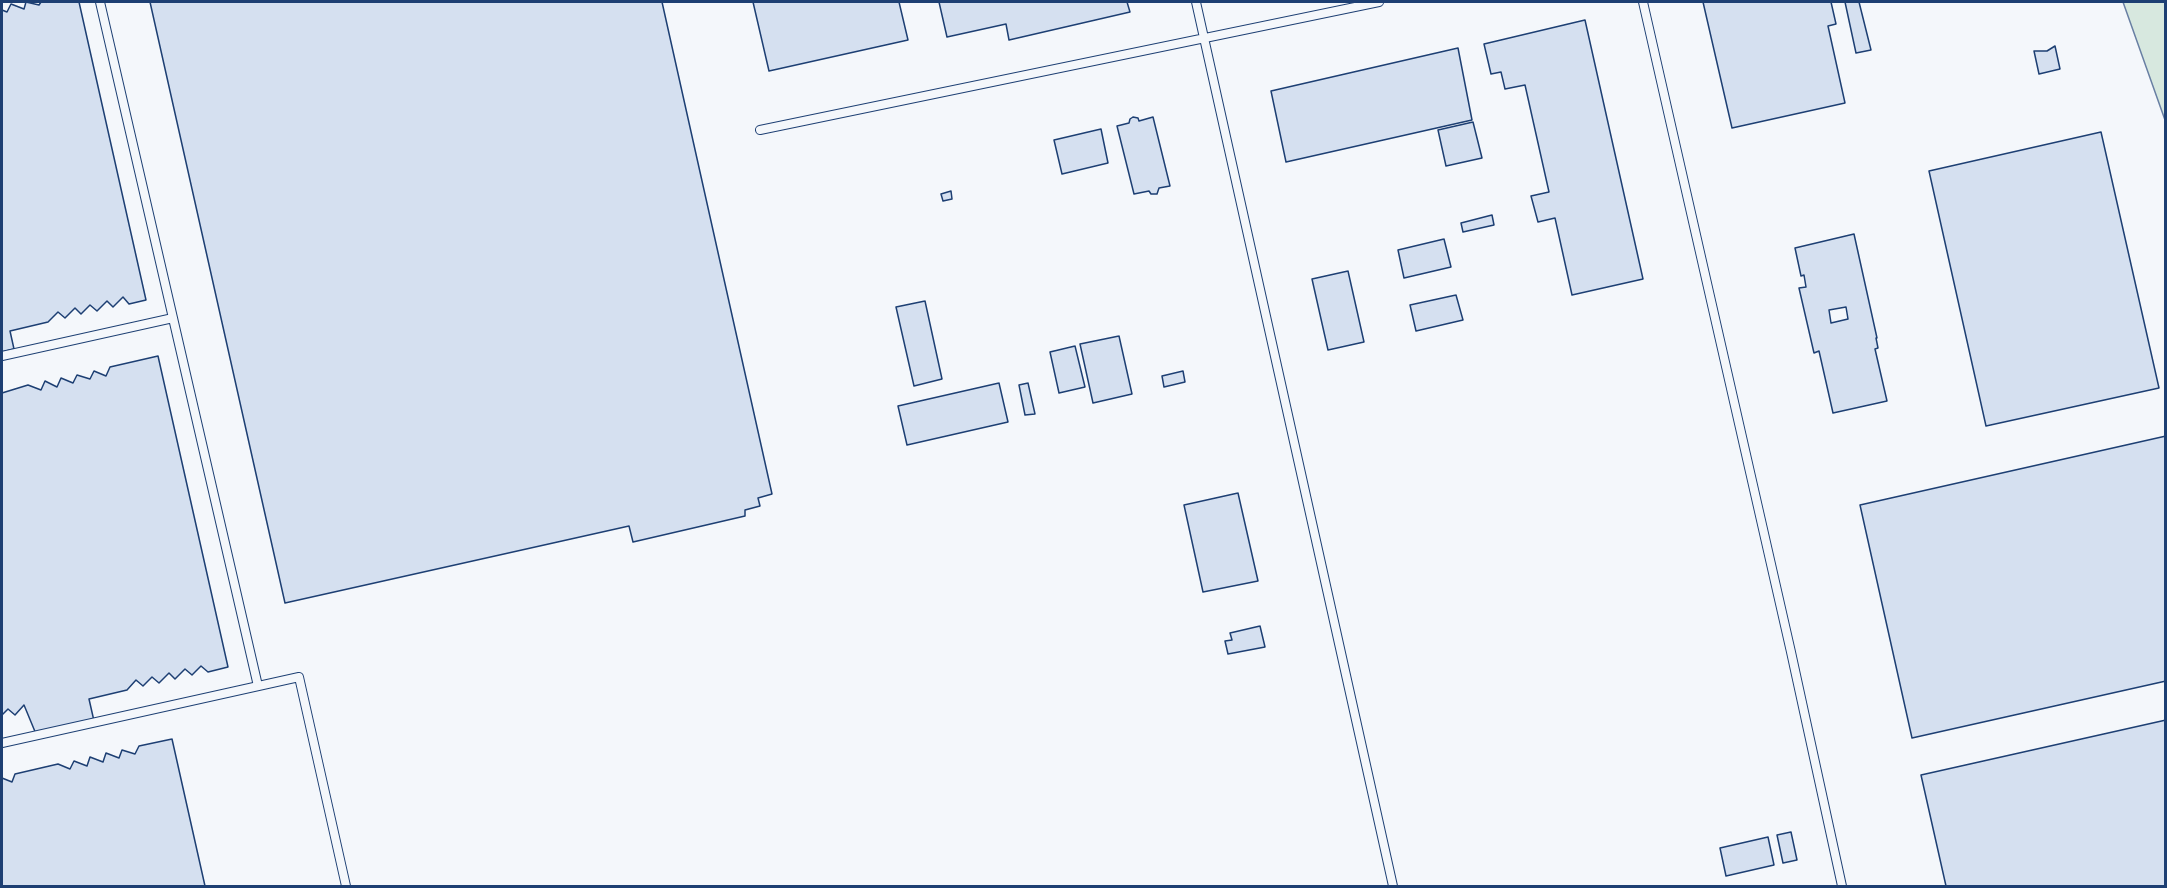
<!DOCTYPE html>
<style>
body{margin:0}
#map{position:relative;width:2167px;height:888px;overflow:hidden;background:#f4f7fb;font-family:Poppins,sans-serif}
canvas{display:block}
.frame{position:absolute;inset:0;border:3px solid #1d3f73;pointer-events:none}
</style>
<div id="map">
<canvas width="2167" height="888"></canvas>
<div class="frame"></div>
</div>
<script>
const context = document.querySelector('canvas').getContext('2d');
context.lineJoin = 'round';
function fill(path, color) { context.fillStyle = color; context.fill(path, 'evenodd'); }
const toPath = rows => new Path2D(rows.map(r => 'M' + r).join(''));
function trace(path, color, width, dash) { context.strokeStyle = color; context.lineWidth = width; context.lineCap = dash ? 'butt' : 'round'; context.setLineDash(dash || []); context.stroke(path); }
const green = toPath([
 [2123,2,2165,2,2165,120,2123,2]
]);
const building = toPath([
 [26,2,39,5,41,2,79,2,146,300,129,304,123,297,113,307,107,301,97,311,90,305,81,314,75,308,65,318,58,312,48,322,10,331,14,349,2,352,2,10,7,12,11,4,24,9,26,2],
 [150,2,662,2,772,494,758,498,760,506,745,510,745,516,633,542,629,526,285,603,150,2],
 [753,2,899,2,908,40,769,71,753,2],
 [939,2,1127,2,1130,12,1009,40,1006,24,947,37,939,2],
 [1703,2,1831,2,1836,24,1828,26,1845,103,1732,128,1703,2],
 [1845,2,1859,2,1871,50,1856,53,1845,2],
 [1585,20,1643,279,1572,295,1555,218,1538,222,1531,196,1549,192,1525,85,1505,89,1501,72,1491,74,1484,44,1585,20],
 [2055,46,2060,69,2039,74,2034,51,2047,51,2055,46],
 [1458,48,1472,120,1286,162,1271,91,1458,48],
 [1133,117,1138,118,1139,121,1153,117,1170,186,1159,188,1157,194,1151,194,1149,191,1134,194,1117,126,1129,123,1130,119,1133,117],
 [1473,122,1482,158,1446,166,1438,130,1473,122],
 [1101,129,1108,163,1062,174,1054,140,1101,129],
 [2101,132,2159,388,1986,426,1929,171,2101,132],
 [951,191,952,199,943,201,941,194,951,191],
 [1492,215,1494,225,1463,232,1461,223,1492,215],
 [1854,234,1877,338,1876,338,1878,348,1875,349,1887,401,1833,413,1819,351,1814,353,1799,288,1806,287,1804,275,1801,276,1795,248,1854,234],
 [1846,307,1848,319,1831,323,1829,310,1846,307],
 [1444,239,1451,267,1404,278,1398,250,1444,239],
 [1348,271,1364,342,1328,350,1312,279,1348,271],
 [1456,295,1463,320,1416,331,1410,305,1456,295],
 [925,301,942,379,914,386,896,307,925,301],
 [1119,336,1132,394,1093,403,1080,344,1119,336],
 [1075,346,1085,387,1059,393,1050,352,1075,346],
 [158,356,228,667,208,672,201,666,192,675,185,669,175,679,169,673,159,683,152,677,143,686,136,680,127,690,89,699,94,721,36,734,24,705,15,715,8,709,2,715,2,393,28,385,41,390,45,381,57,387,61,378,73,383,77,375,90,379,94,371,106,376,110,367,158,356],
 [1183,371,1185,382,1164,387,1162,376,1183,371],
 [999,383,1008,422,907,445,898,406,999,383],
 [1028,383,1035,414,1025,415,1019,385,1028,383],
 [2166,436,2166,681,1912,738,1860,505,2166,436],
 [1238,493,1258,581,1203,592,1184,505,1238,493],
 [1260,626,1265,647,1228,654,1225,641,1232,640,1230,633,1260,626],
 [2166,720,2166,886,1946,886,1921,775,2166,720],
 [172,739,205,886,2,886,2,778,12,782,15,774,58,764,70,769,74,761,87,766,90,757,103,762,106,753,119,758,122,750,135,754,139,746,172,739],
 [1791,832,1797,860,1783,863,1777,835,1791,832],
 [1768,837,1774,865,1726,876,1720,848,1768,837]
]);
const service = toPath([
 [100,2,258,686],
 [1196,2,1393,886],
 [1643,2,1791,652,1842,886],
 [760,130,1379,2],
 [2,356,173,318],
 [2,743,299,677,346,886]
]);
fill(green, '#d7e8df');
trace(green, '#687fa3', 1.5);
fill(building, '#d5e0f0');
trace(building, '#1d3f73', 1.5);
trace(service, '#1d3f73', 10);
trace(service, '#f4f7fb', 8);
</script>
